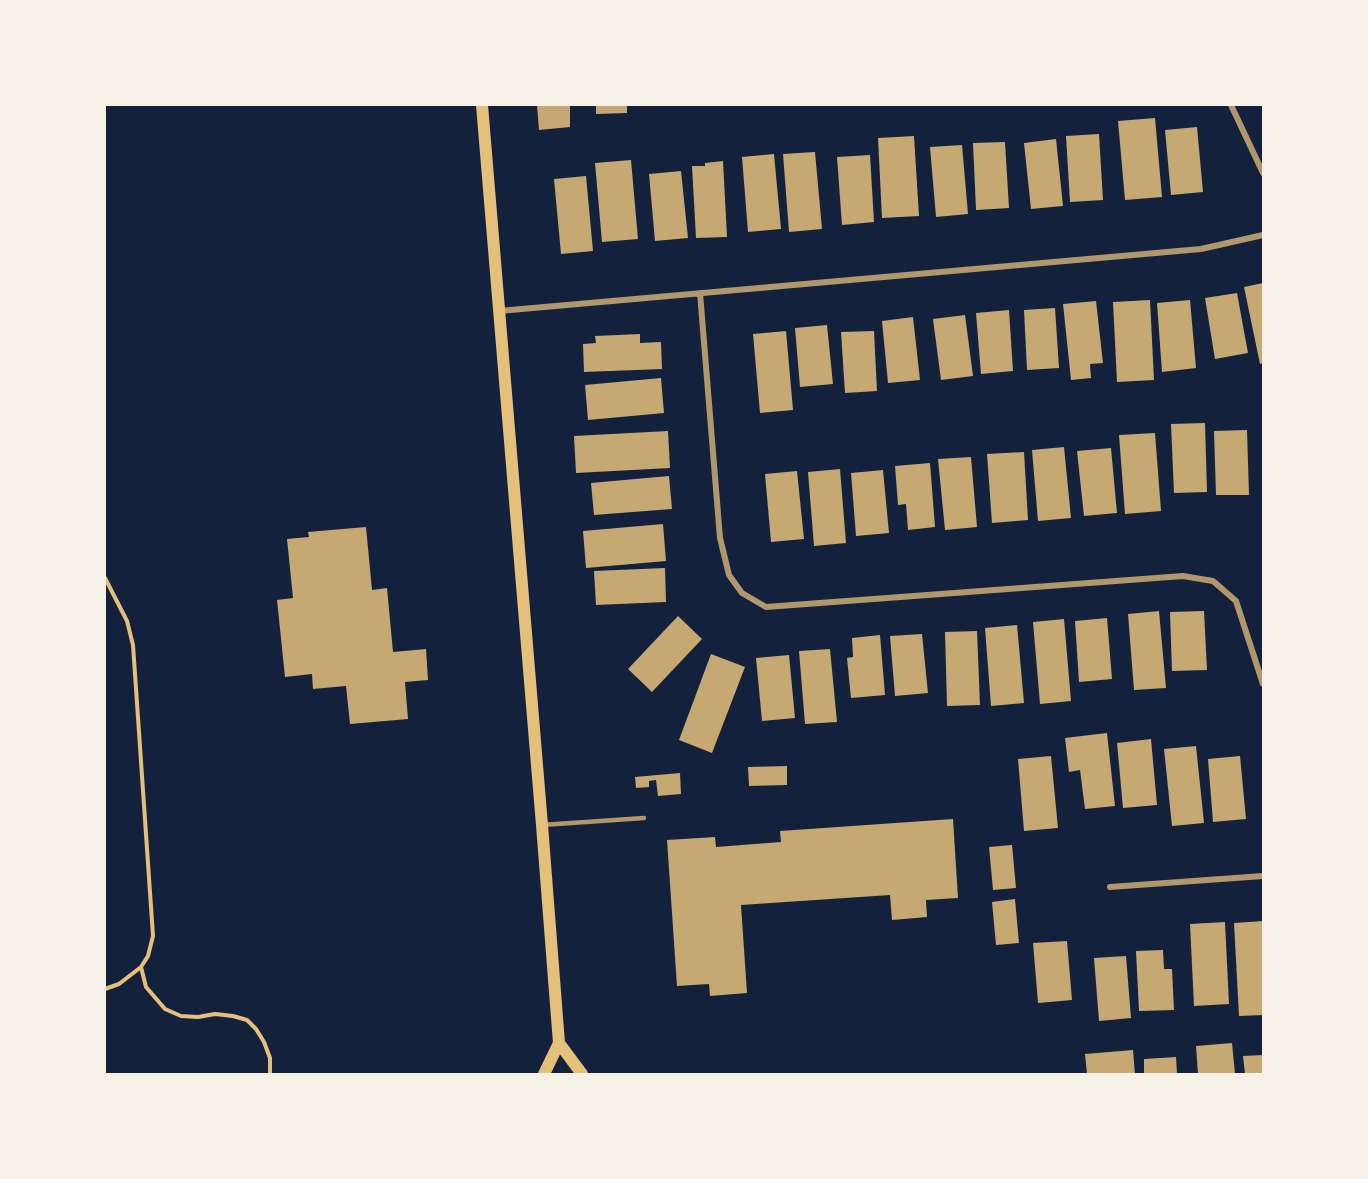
<!DOCTYPE html>
<style>
body{margin:0}
#map{position:relative;width:1368px;height:1179px;overflow:hidden;background:#14213d;font-family:Lato,sans-serif}
canvas{display:block}
.frame{position:absolute;inset:0;border:106px solid #f6f1e7;pointer-events:none}
</style>
<div id="map">
<canvas width="1368" height="1179"></canvas>
<div class="frame"></div>
</div>
<script>
const context = document.querySelector('canvas').getContext('2d');
context.lineJoin = 'round';
function fill(path, color) { context.fillStyle = color; context.fill(path, 'evenodd'); }
const toPath = rows => new Path2D(rows.map(r => 'M' + r).join(''));
function trace(path, color, width, dash) { context.strokeStyle = color; context.lineWidth = width; context.lineCap = dash ? 'butt' : 'round'; context.setLineDash(dash || []); context.stroke(path); }
const building = toPath([
 [537,105,570,105,570,127,539,130],
 [596,105,627,105,627,113,596,114],
 [1155,118,1162,197,1125,200,1118,121],
 [1197,127,1203,192,1171,195,1165,130],
 [1099,134,1103,200,1070,202,1066,136],
 [914,136,919,216,882,218,878,138],
 [1056,139,1063,206,1031,209,1024,143],
 [1005,142,1009,208,976,210,973,143],
 [962,145,968,214,936,217,930,147],
 [815,152,822,229,789,232,783,154],
 [774,154,781,229,748,232,742,157],
 [870,155,874,222,842,225,837,157],
 [631,160,638,239,602,242,595,163],
 [723,161,727,237,696,238,692,166,705,166,705,163],
 [681,171,688,238,655,241,649,174],
 [586,176,593,251,561,254,554,179],
 [1263,283,1263,363,1260,364,1244,287],
 [1237,293,1248,353,1215,359,1205,298],
 [1150,300,1154,380,1117,382,1113,302],
 [1190,300,1196,368,1162,372,1157,303],
 [1096,301,1103,363,1090,364,1091,378,1071,380,1063,304],
 [1055,308,1059,368,1027,370,1024,310],
 [1009,310,1013,371,981,374,976,313],
 [965,315,973,376,941,380,933,319],
 [913,317,920,380,888,383,882,321],
 [827,325,833,384,800,387,795,328],
 [786,331,793,410,760,413,753,334],
 [874,331,877,391,845,393,841,332],
 [640,334,640,343,661,342,662,369,584,372,583,344,596,343,595,336],
 [661,378,664,413,588,420,585,385],
 [1205,423,1207,492,1174,493,1171,424],
 [1247,430,1249,495,1216,495,1214,431],
 [668,431,670,468,576,473,574,436],
 [1155,433,1161,511,1125,514,1119,435],
 [1064,447,1071,518,1038,521,1032,450],
 [1111,448,1117,513,1084,516,1077,451],
 [1024,452,1028,520,992,523,987,454],
 [971,457,977,527,945,530,938,459],
 [930,463,935,527,908,530,906,504,898,505,895,466],
 [840,469,846,543,814,546,808,472],
 [883,470,889,533,856,536,851,473],
 [797,471,804,539,771,542,765,474],
 [669,476,672,509,594,515,591,483],
 [663,524,666,561,586,568,583,531],
 [366,527,372,590,387,588,393,652,426,649,428,680,405,682,408,719,350,724,346,686,313,689,312,674,285,677,277,600,293,598,287,539,309,537,308,532],
 [665,568,666,602,596,605,594,571],
 [1159,611,1166,688,1134,690,1128,614],
 [1204,611,1207,670,1172,671,1170,612],
 [678,616,702,639,652,692,628,669],
 [1107,618,1112,679,1079,682,1075,621],
 [1064,619,1071,701,1040,704,1033,622],
 [1017,625,1024,703,991,706,985,628],
 [977,631,980,705,947,706,945,632],
 [922,634,928,693,895,696,890,636],
 [880,635,885,695,851,698,847,658,853,657,852,638],
 [830,649,837,722,805,724,799,651],
 [711,654,745,667,712,753,679,740],
 [789,655,795,718,762,721,756,658],
 [1107,733,1115,806,1085,809,1080,770,1069,772,1065,738],
 [1151,739,1157,805,1123,808,1117,743],
 [1196,746,1204,823,1172,826,1164,749],
 [1051,756,1058,828,1024,831,1018,759],
 [1240,756,1246,819,1213,822,1208,759],
 [787,766,787,785,749,786,748,767],
 [680,773,681,794,658,796,656,780,649,781,649,787,636,788,635,777],
 [953,819,958,898,926,900,927,917,892,920,890,895,741,905,747,993,710,996,709,984,677,986,667,840,715,837,716,847,781,842,780,831],
 [1012,845,1016,888,993,890,989,847],
 [1015,899,1019,943,996,945,992,902],
 [1263,921,1263,1015,1239,1016,1234,923],
 [1225,922,1229,1004,1194,1006,1190,924],
 [1067,941,1072,1000,1038,1003,1033,943],
 [1163,950,1164,969,1172,969,1174,1010,1139,1011,1136,951],
 [1126,956,1131,1018,1099,1021,1094,958],
 [1232,1043,1235,1074,1198,1074,1196,1046],
 [1133,1050,1135,1074,1087,1074,1085,1054],
 [1263,1055,1263,1074,1245,1074,1243,1056],
 [1176,1057,1177,1074,1144,1074,1144,1059]
]);
const path = toPath([
 [105,578,127,621,133,645,153,936,148,956,141,967,119,984,105,989],
 [141,967,146,987,165,1009,181,1016,198,1017,215,1014,233,1016,247,1020,256,1029,264,1042,270,1058,270,1074]
]);
const service = toPath([
 [542,825,644,818]
]);
const minor = toPath([
 [1231,105,1263,173],
 [700,293,720,538,729,575,742,593,766,607,1183,576,1213,581,1236,601,1263,684],
 [499,311,1201,249,1263,235],
 [1110,887,1263,876]
]);
const secondary = toPath([
 [482,105,542,825,559,1043,544,1074],
 [559,1043,582,1074]
]);
fill(building, '#c6a872');
trace(path, '#e5c07b', 4);
trace(service, '#b1986c', 4.5);
trace(minor, '#b1986c', 6);
trace(secondary, '#e5c07b', 12);
</script>
